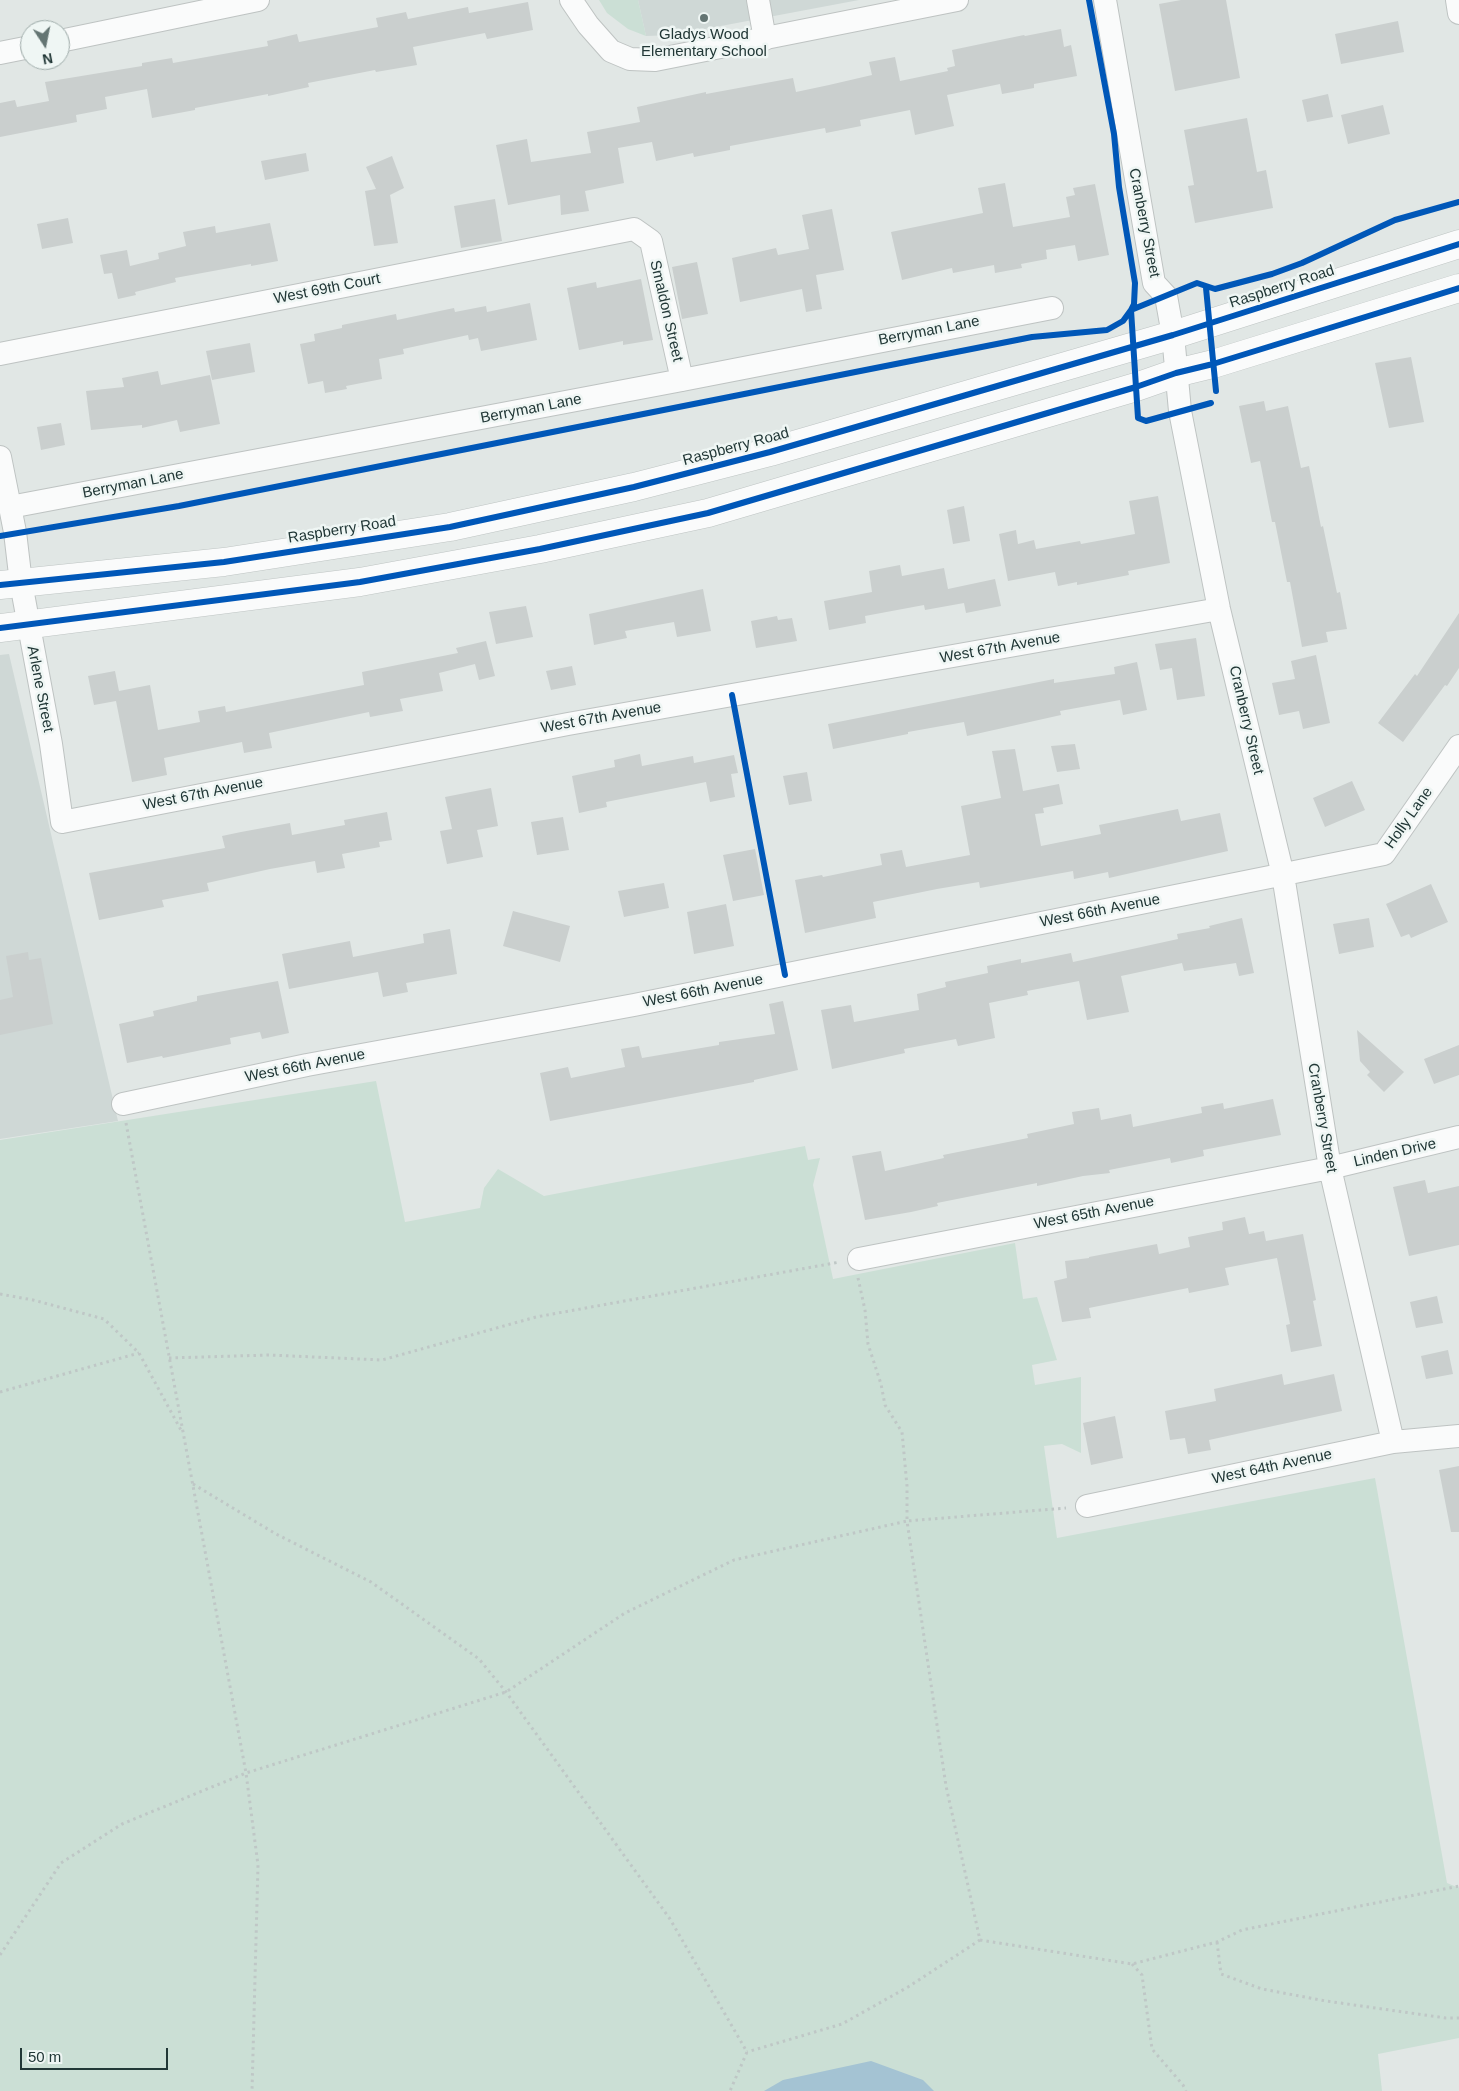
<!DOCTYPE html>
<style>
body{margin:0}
#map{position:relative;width:1459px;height:2091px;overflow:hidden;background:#e1e7e5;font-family:Helvetica,sans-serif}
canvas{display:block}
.north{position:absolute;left:20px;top:20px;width:50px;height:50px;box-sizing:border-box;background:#eff6f4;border:1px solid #9daaa8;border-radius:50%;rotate:169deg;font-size:14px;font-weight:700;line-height:20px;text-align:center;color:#213736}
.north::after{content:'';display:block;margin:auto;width:18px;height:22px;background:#647573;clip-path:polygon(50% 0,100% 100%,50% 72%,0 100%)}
.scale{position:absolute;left:20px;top:2048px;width:148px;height:22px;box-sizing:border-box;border:2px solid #213736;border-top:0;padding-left:6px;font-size:15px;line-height:18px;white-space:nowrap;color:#213736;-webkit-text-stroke:4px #eff6f4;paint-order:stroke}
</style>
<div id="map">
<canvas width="1459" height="2091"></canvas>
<div class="north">N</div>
<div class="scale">50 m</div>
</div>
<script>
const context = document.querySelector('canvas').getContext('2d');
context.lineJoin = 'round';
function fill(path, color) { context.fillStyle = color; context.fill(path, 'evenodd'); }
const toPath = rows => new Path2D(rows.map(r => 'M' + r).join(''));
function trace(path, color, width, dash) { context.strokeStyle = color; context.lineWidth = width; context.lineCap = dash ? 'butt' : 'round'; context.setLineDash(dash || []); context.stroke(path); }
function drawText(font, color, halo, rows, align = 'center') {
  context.font = font + ' Helvetica,sans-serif'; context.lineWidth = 5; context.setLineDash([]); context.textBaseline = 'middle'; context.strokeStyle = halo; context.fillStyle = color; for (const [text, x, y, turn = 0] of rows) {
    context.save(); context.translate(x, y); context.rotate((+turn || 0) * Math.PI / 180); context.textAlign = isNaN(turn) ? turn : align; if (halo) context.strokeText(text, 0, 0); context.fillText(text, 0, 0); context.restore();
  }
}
const built = toPath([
 [638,0,859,0,673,35,646,36],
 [9,654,118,1121,0,1139,0,655]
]);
const green = toPath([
 [599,0,638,0,646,36,628,29,607,13],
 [376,1081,405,1222,480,1208,484,1188,498,1169,544,1196,805,1146,808,1160,820,1158,813,1185,833,1279,1015,1243,1023,1299,1037,1297,1057,1360,1032,1365,1035,1385,1081,1377,1081,1453,1062,1444,1044,1446,1057,1538,1375,1478,1447,1883,1459,1888,1459,2038,1378,2054,1382,2091,0,2091,0,1140]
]);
const water = toPath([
 [871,2061,923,2080,934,2091,764,2091,783,2080]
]);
const building = toPath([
 [1181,0,1226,0,1240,78,1175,91,1159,4],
 [528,2,533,30,487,39,485,33,413,47,417,65,376,72,375,70,308,83,309,87,268,96,268,94,195,108,195,110,152,118,147,89,105,97,107,109,76,115,77,122,0,137,0,103,15,100,17,107,49,101,45,82,142,66,142,63,172,58,173,63,268,46,267,41,297,34,299,42,378,27,376,18,406,12,408,19,468,7,469,13],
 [1398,21,1404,52,1341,64,1335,34],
 [1061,29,1064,47,1071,45,1077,76,1034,84,1034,88,1002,94,1000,84,947,95,954,126,915,135,910,110,860,120,861,126,826,133,825,128,730,146,730,150,694,157,693,153,656,161,652,142,618,148,624,183,585,191,589,211,561,215,560,195,508,205,496,145,527,139,531,162,591,153,587,132,640,122,637,107,706,92,706,94,793,78,796,92,829,85,872,75,869,62,895,57,900,81,948,71,947,68,955,66,952,50,1024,35,1025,36],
 [1328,94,1333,117,1307,122,1302,100],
 [1383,105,1390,134,1348,144,1341,115],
 [1247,118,1257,172,1266,170,1273,208,1195,223,1188,186,1194,185,1184,130],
 [306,153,309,171,265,180,261,161],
 [392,156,404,188,390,195,398,243,374,246,365,191,376,189,366,167],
 [1005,183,1013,227,1070,217,1066,197,1075,195,1073,188,1095,184,1109,255,1078,261,1075,245,1046,250,1047,259,1021,264,1022,268,995,273,994,265,953,273,952,268,902,280,891,232,983,213,978,188],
 [495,199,502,241,461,248,454,206],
 [832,209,844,270,816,275,822,309,806,312,802,289,740,302,732,258,776,248,778,255,809,249,802,215],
 [68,218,73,243,42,249,37,224],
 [270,223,278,261,251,266,251,264,175,278,176,282,135,292,136,295,118,299,112,273,104,274,100,255,127,250,130,266,159,259,158,253,186,246,183,232,215,226,216,233],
 [697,262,708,314,682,319,672,267],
 [641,279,653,340,623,345,623,341,579,350,567,288,596,282,597,288],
 [530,303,537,340,481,351,478,338,469,340,468,335,403,349,404,354,379,359,382,379,346,386,347,389,325,393,323,381,308,384,300,344,315,341,314,334,342,328,342,325,396,314,397,320,454,308,455,312,486,306,487,312],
 [250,343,255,372,212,380,206,351],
 [1411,357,1424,422,1389,428,1375,363],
 [158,371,161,385,210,375,220,424,180,432,177,420,142,428,142,425,91,430,86,391,124,387,122,378],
 [1264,401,1266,411,1288,406,1301,468,1309,466,1321,527,1323,526,1337,593,1340,592,1347,629,1326,632,1328,642,1302,647,1290,582,1287,582,1275,522,1272,522,1260,461,1251,463,1239,406],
 [61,423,65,445,41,450,37,427],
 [1158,496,1170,563,1128,571,1129,575,1077,585,1077,582,1058,586,1055,572,1008,581,999,534,1016,530,1018,544,1034,540,1036,549,1080,541,1081,544,1135,534,1129,501],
 [964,506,970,541,953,544,947,510],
 [900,565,902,576,944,568,948,589,995,579,1001,606,966,613,964,603,925,610,924,605,865,616,866,623,829,630,824,601,872,592,869,571],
 [703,589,711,631,677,637,674,622,625,631,627,638,594,645,589,614],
 [526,606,533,637,496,644,489,612],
 [1459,613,1459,668,1447,686,1445,685,1403,742,1378,723,1415,674,1417,676],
 [777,616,778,620,792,618,797,641,756,648,751,621],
 [1196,638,1205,696,1177,700,1172,668,1160,670,1155,644],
 [486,641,495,676,479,680,475,664,439,673,443,691,400,699,403,711,370,717,369,712,269,733,272,748,244,753,242,742,164,758,167,775,132,782,116,701,94,705,88,676,115,671,119,691,150,685,158,730,200,722,198,711,225,706,226,712,364,685,362,672,458,653,456,648],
 [1316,655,1330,723,1303,729,1299,711,1279,715,1272,683,1295,679,1291,661],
 [1137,662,1147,710,1123,715,1120,700,1060,711,1061,715,967,736,964,722,908,732,908,734,833,749,828,724,1054,679,1054,683,1115,674,1114,667],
 [572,666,576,685,551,690,546,671],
 [1075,744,1080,769,1057,772,1051,746],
 [1015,749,1023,791,1059,784,1063,804,1043,808,1044,813,1035,814,1041,846,1101,834,1099,825,1178,809,1181,821,1220,813,1228,851,1109,878,1108,872,1074,879,1073,871,980,888,979,882,937,889,873,902,876,918,805,933,795,880,822,875,823,877,882,865,880,854,902,850,906,867,970,855,961,806,1001,798,992,751],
 [640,754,642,766,693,756,694,763,734,755,738,773,731,774,735,797,710,802,706,782,606,802,607,807,579,813,572,776,615,767,614,760],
 [807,772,812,801,789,805,783,776],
 [1352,781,1365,810,1325,827,1313,798],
 [491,788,498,826,477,830,483,857,447,864,440,831,452,829,445,797],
 [387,812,392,840,379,842,380,847,342,854,345,868,317,873,315,861,270,869,207,883,209,891,162,900,164,907,99,920,89,873,225,848,222,836,241,832,290,823,292,835,345,825,344,820],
 [563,817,569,850,537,855,531,822],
 [755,849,764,895,733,901,723,855],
 [664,883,669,908,624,917,618,891],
 [1431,884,1448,922,1411,938,1409,934,1401,937,1386,904],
 [726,904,734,946,694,954,687,912],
 [513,911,570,926,560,962,503,946],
 [1242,918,1254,973,1239,976,1236,963,1184,971,1182,963,1121,976,1129,1012,1087,1020,1079,981,1027,991,1028,995,989,1003,995,1038,958,1046,956,1039,904,1049,905,1053,832,1069,821,1010,851,1005,854,1022,919,1010,917,994,946,987,945,982,988,973,987,966,1021,959,1021,963,1071,953,1073,962,1178,939,1177,934,1210,928,1209,926],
 [1369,918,1374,947,1339,954,1333,924],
 [450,929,457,974,406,983,408,992,383,997,378,972,289,989,282,954,350,941,353,957,424,943,423,934],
 [28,952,29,960,41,958,53,1024,0,1035,0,1000,13,997,6,956],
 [278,981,289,1033,262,1039,260,1032,230,1038,231,1044,163,1058,162,1056,127,1063,119,1024,154,1016,153,1011,197,1001,197,996],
 [783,1001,798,1070,754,1080,754,1082,550,1121,540,1073,568,1067,571,1078,625,1067,621,1049,639,1046,642,1058,719,1045,719,1042,775,1034,769,1004],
 [1357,1030,1404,1072,1384,1092,1367,1075,1370,1072,1360,1061],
 [1459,1045,1459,1075,1434,1084,1424,1059],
 [1273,1099,1281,1135,1203,1150,1204,1156,1171,1163,1170,1158,1109,1170,1110,1173,1083,1176,1037,1186,1037,1183,937,1203,938,1206,911,1212,865,1220,852,1156,881,1151,885,1171,944,1158,943,1155,1028,1138,1027,1134,1074,1124,1072,1112,1099,1108,1101,1120,1131,1114,1133,1127,1202,1113,1201,1107,1223,1103,1224,1109],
 [1425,1180,1428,1193,1459,1186,1459,1245,1409,1256,1393,1187],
 [1245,1217,1249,1234,1264,1231,1266,1241,1303,1234,1316,1300,1313,1301,1322,1346,1291,1352,1286,1325,1290,1324,1277,1258,1225,1268,1229,1285,1189,1293,1188,1288,1089,1308,1091,1318,1062,1322,1054,1281,1067,1278,1065,1261,1089,1258,1089,1257,1157,1244,1159,1254,1190,1247,1188,1237,1223,1230,1222,1222],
 [1437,1296,1443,1323,1416,1328,1410,1302],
 [1448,1350,1453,1374,1426,1379,1421,1356],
 [1282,1374,1284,1385,1334,1374,1342,1411,1209,1440,1211,1450,1188,1454,1185,1438,1170,1440,1165,1411,1216,1401,1214,1389],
 [1115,1416,1123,1458,1091,1465,1083,1423],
 [1459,1466,1459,1532,1451,1532,1439,1470]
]);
const path = toPath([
 [126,1123,246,1773,258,1865,252,2091],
 [858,1278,865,1310,868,1344,881,1384,885,1405,902,1432,907,1486,907,1521,1066,1508],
 [0,1294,33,1300,104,1319,139,1353,182,1432],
 [169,1358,269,1355,382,1360,536,1317,840,1262],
 [0,1392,139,1353],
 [193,1484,276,1534,371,1582,479,1659,506,1692,670,1919,747,2052,730,2091],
 [980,1940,1132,1964,1217,1942,1242,1930,1459,1886],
 [1217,1942,1221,1974,1262,1989,1326,2001,1446,2018,1459,2018],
 [0,1955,61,1863,122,1824,246,1773,506,1692,625,1613,734,1560,907,1521,946,1786,980,1940,908,1987,842,2024,747,2052],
 [1132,1964,1142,1975,1152,2049,1183,2085,1186,2091]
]);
const minor = toPath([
 [571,0,588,25,611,51,630,59,655,60,957,0],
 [758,0,765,39],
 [1105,0,1154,283,1166,296,1173,335,1180,411,1219,609,1283,875,1330,1168,1393,1442],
 [1457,0,1459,13],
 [60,41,258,0],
 [0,53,30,47],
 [0,354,634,229,651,241,682,380],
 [0,457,15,532,21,583,51,744,62,822,568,724,1219,609],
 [10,507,682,380,1052,308],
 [123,1104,307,1065,634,1005,1384,854,1459,746],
 [859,1259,1330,1168,1459,1137],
 [1087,1506,1393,1442,1459,1436]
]);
const secondary = toPath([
 [0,585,224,562,450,527,634,487,770,452,1173,335,1459,244],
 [0,628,360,582,540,549,708,513,1136,387,1176,373,1213,364,1459,288]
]);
const cycleway = toPath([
 [1089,0,1114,134,1119,187,1135,283,1134,304,1131,310,1138,418,1146,421,1211,403],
 [1206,288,1216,391],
 [0,536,179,506,1032,337,1107,330,1123,321,1131,310,1197,283,1215,289,1272,274,1302,263,1395,220,1459,202],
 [0,585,224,562,450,527,634,487,770,452,1173,335,1459,244],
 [0,628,360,582,540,549,708,513,1136,387,1176,373,1213,364,1459,288],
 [732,695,785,975]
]);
const markers = [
 [704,18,5,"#647573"]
];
const poiNames = [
 ["Gladys Wood",704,35],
 ["Elementary School",704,52]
];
const streetNames = [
 ["Cranberry Street",1144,223,79],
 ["Raspberry Road",1282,287,-18],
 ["West 69th Court",327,289,-11],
 ["Smaldon Street",666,311,77],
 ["Berryman Lane",929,331,-11],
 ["Berryman Lane",531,409,-11],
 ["Raspberry Road",736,447,-15],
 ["Berryman Lane",133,484,-11],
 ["Raspberry Road",342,530,-9],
 ["West 67th Avenue",1000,648,-10],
 ["Arlene Street",40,689,79],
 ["West 67th Avenue",601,718,-10],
 ["Cranberry Street",1246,720,77],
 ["West 67th Avenue",203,794,-11],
 ["Holly Lane",1409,818,-55],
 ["West 66th Avenue",1100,911,-11],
 ["West 66th Avenue",703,991,-11],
 ["West 66th Avenue",305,1066,-11],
 ["Cranberry Street",1322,1118,80],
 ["Linden Drive",1395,1153,-13],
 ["West 65th Avenue",1094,1213,-11],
 ["West 64th Avenue",1272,1467,-12]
];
fill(built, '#cfd8d6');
fill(green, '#cbdfd5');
fill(water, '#a4c3d3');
fill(building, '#cacfce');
trace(minor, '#bec3c2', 24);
trace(secondary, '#bec4c3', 29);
trace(path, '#bfc7c6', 3, [2.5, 4]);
trace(minor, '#fafbfb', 22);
trace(secondary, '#fafbfb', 28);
trace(cycleway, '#0057b8', 6);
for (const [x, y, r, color] of markers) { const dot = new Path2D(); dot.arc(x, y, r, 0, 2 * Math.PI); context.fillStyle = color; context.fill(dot); trace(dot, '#eff6f4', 2); }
drawText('15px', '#213736', '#eff6f4', poiNames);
drawText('15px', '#213736', '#eff6f4', streetNames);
</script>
